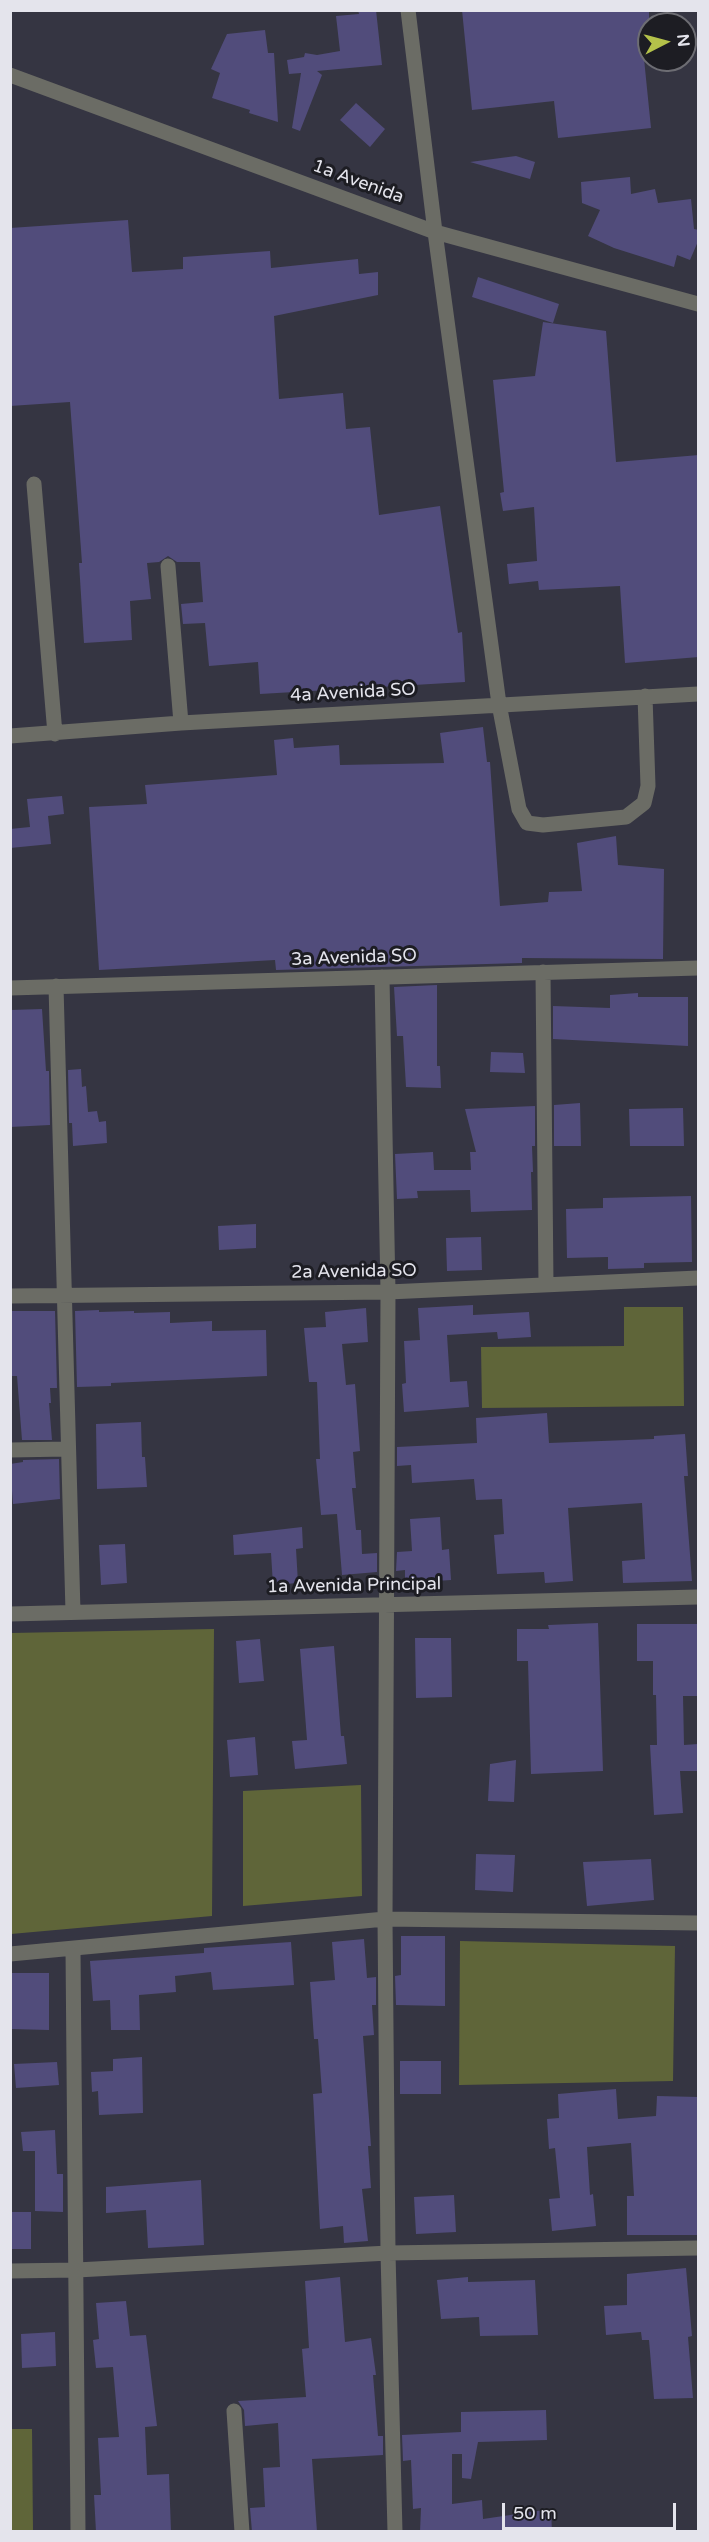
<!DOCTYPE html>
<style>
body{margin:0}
#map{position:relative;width:709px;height:2542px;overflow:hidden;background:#353542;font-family:"Varela Round",sans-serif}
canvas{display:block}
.frame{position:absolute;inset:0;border:12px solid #e4e4ec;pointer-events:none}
.north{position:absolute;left:637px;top:12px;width:60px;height:60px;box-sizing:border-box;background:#1d1d23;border:2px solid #6d6d73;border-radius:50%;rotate:84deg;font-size:16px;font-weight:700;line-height:24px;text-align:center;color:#e4e4ec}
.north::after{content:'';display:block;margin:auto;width:21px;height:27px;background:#b4c24a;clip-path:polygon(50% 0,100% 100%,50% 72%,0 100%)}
.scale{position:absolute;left:502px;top:2503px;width:174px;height:27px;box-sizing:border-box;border:3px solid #e4e4ec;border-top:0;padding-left:8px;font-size:18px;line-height:21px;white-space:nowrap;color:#e4e4ec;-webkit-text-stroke:4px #1d1d23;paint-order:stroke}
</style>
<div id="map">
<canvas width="709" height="2542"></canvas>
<div class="frame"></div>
<div class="north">N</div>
<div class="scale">50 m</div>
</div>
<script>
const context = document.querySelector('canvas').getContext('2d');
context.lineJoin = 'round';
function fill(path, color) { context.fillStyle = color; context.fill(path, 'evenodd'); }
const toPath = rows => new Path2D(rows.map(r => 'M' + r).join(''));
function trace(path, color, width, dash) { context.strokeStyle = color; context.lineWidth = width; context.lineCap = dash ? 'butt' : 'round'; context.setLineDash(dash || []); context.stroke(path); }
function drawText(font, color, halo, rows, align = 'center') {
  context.font = font + ' "Varela Round",sans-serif'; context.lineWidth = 6; context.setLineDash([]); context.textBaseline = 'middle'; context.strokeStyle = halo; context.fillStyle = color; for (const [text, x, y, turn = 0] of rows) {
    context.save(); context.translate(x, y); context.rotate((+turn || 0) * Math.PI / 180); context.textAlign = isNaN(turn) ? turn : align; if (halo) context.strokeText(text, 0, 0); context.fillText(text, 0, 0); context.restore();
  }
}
const green = toPath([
 [624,1307,683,1307,684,1406,482,1408,481,1347,624,1346],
 [214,1629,212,1916,11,1934,11,1633],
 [361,1785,362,1896,243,1906,243,1791],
 [460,1941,675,1946,673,2081,459,2085],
 [11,2429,32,2429,33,2531,11,2531]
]);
const building = toPath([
 [358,10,376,10,382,65,317,71,322,75,300,131,292,128,301,73,289,74,287,60,304,57,305,53,317,55,340,51,336,16,359,14],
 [462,10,649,10,649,28,641,29,651,128,558,138,554,101,472,110],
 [265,30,268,53,274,53,278,122,249,113,250,110,212,98,220,73,211,69,227,34],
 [356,103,385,129,370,147,340,120],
 [516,156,535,162,530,179,470,162],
 [630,177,631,194,655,189,658,203,691,199,694,229,699,230,699,239,690,260,677,255,674,267,614,248,588,236,600,210,582,203,581,182],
 [128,220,132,272,183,269,183,257,270,251,271,268,358,259,359,274,378,272,378,295,274,316,279,399,343,393,346,429,370,427,379,515,440,506,458,633,462,632,465,682,260,694,258,662,209,666,205,623,183,624,181,604,203,602,200,562,177,562,168,556,159,562,147,563,151,599,130,601,132,640,84,643,79,563,82,563,70,402,10,406,10,228],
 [478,277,559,304,553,323,472,297],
 [543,322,606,331,616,462,699,455,699,657,625,663,620,586,539,590,538,581,509,584,507,564,537,561,534,507,503,511,500,493,504,492,493,380,535,376],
 [483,727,487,762,490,762,500,906,548,902,549,892,582,891,577,843,616,836,618,865,664,869,663,959,522,958,522,963,276,970,275,960,99,970,89,807,147,804,145,785,277,775,274,740,293,738,294,748,339,745,340,765,444,763,440,733],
 [62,796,64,814,48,816,51,844,10,848,10,829,30,827,27,799],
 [437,985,437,1066,440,1066,441,1088,406,1087,403,1036,397,1036,394,987],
 [638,993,638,997,688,997,688,1046,553,1039,553,1006,610,1008,610,995],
 [42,1009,46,1071,49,1071,50,1125,10,1127,10,1010],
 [491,1052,523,1053,525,1073,490,1072],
 [81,1069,82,1087,86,1086,88,1112,97,1111,99,1122,106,1121,107,1143,73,1146,72,1123,69,1123,68,1070],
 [580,1103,581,1146,554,1146,554,1105],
 [535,1106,535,1146,532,1146,533,1172,531,1172,532,1210,471,1212,470,1190,417,1191,418,1198,397,1199,395,1154,433,1152,434,1170,471,1170,470,1152,476,1152,465,1109],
 [683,1108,684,1146,630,1146,629,1109],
 [691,1196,692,1262,644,1263,644,1268,608,1269,608,1257,567,1258,566,1209,603,1208,603,1198],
 [256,1224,256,1248,219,1250,218,1226],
 [481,1237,482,1270,447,1271,446,1238],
 [473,1305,473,1315,529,1312,531,1337,498,1339,497,1332,447,1335,450,1382,467,1381,469,1407,404,1412,402,1384,406,1383,404,1341,420,1340,418,1308],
 [366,1308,368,1342,342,1344,346,1385,355,1384,360,1451,353,1452,356,1488,352,1488,356,1530,361,1530,362,1554,377,1553,377,1572,342,1575,337,1514,321,1515,316,1459,320,1459,317,1382,309,1382,304,1328,326,1327,325,1312],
 [99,1310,99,1312,134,1311,134,1313,170,1312,170,1323,212,1321,212,1331,266,1330,267,1376,111,1383,111,1386,77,1387,75,1311],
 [10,1311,55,1311,57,1388,50,1388,51,1403,49,1403,52,1440,22,1440,17,1376,10,1376],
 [547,1413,549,1443,654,1439,654,1436,685,1434,688,1476,684,1476,692,1581,623,1583,622,1561,645,1559,642,1503,568,1508,573,1581,545,1583,544,1572,497,1574,494,1535,504,1534,502,1499,476,1500,474,1479,412,1483,411,1465,397,1466,397,1447,477,1443,476,1418],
 [141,1422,142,1457,145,1457,147,1487,97,1489,96,1424],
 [59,1459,60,1499,13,1504,10,1464,23,1462,23,1460],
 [440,1517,442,1550,449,1549,451,1580,405,1583,405,1570,396,1571,397,1552,412,1551,410,1519],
 [302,1527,303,1548,296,1549,298,1583,273,1585,271,1553,234,1555,233,1535],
 [125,1544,127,1583,101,1585,99,1545],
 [598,1623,603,1771,531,1774,528,1661,517,1661,517,1629,549,1629,548,1625],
 [637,1624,697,1624,697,1696,683,1696,684,1745,698,1744,698,1771,680,1771,683,1813,654,1815,650,1745,657,1745,656,1695,653,1695,653,1661,637,1661],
 [415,1638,451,1638,452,1697,416,1698],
 [260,1639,264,1681,239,1683,236,1641],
 [334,1646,341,1736,344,1736,347,1764,295,1769,292,1741,307,1740,300,1649],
 [255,1737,258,1775,230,1777,227,1740],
 [516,1760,514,1802,488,1801,490,1764],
 [476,1854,515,1855,513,1892,475,1890],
 [651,1859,654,1900,587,1906,583,1862],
 [401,1936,445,1936,445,2006,396,2005,395,1976,401,1975],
 [364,1939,367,1978,376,1977,376,2005,372,2005,374,2035,363,2036,371,2146,368,2146,371,2188,362,2189,368,2241,344,2243,343,2226,320,2229,313,2094,322,2093,318,2039,314,2039,310,1982,335,1980,332,1942],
 [291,1942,294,1985,213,1990,211,1972,175,1976,176,1992,139,1995,140,2030,111,2030,110,2000,93,2001,90,1961,204,1953,204,1948],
 [10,1973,49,1973,49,2030,10,2029],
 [142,2057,143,2113,99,2115,98,2091,92,2092,91,2072,113,2071,113,2059],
 [400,2061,441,2061,441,2094,400,2094],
 [57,2062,59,2085,16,2088,14,2064],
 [616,2089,618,2119,656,2116,657,2096,699,2097,698,2235,627,2235,627,2196,634,2196,631,2143,587,2147,590,2195,593,2194,596,2226,552,2231,549,2199,560,2198,555,2148,549,2149,547,2119,559,2118,558,2094],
 [55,2130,57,2174,63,2174,63,2212,35,2211,35,2151,23,2151,21,2132],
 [201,2180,204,2245,148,2248,146,2210,106,2213,106,2187],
 [454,2195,456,2232,416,2234,414,2197],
 [10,2212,31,2212,31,2249,10,2249],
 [686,2268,692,2336,688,2337,693,2398,654,2399,649,2340,642,2340,641,2332,606,2335,604,2306,627,2305,627,2274],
 [340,2277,345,2342,371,2338,376,2375,373,2375,378,2436,383,2436,383,2455,312,2459,317,2532,252,2532,250,2508,265,2507,263,2468,280,2467,278,2423,245,2426,244,2410,238,2401,306,2397,302,2349,309,2348,305,2281],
 [468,2277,468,2282,535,2280,538,2335,480,2336,479,2317,441,2319,437,2280],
 [126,2301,130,2336,146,2335,157,2426,145,2427,147,2475,169,2474,171,2532,96,2532,94,2495,101,2495,98,2438,119,2437,113,2367,96,2368,93,2340,99,2339,96,2303],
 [55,2332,56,2366,22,2368,21,2334],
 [546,2410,547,2440,478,2442,471,2479,462,2478,462,2454,452,2454,452,2504,482,2500,483,2519,551,2509,552,2532,420,2532,421,2508,413,2509,411,2460,403,2461,402,2435,461,2432,461,2412]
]);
const minor = toPath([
 [408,10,435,232,499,704,519,809,527,823,543,825,626,817,644,803,648,786,645,696],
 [10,75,435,232,698,304],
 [34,484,55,734],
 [168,566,181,723],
 [10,736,181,723,698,694],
 [543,972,546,1285],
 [382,977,388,1292,385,1919,388,2253,395,2532],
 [56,986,73,1612],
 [10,988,698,968],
 [10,1296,388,1292,698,1278],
 [10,1450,67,1449],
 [10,1614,698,1597],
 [73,1949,78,2532],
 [10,1954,385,1919,698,1923],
 [10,2271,77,2270,388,2253,698,2248],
 [234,2411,242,2532]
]);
const streetNames = [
 ["1a Avenida",358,182,20],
 ["4a Avenida SO",353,693,-3],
 ["3a Avenida SO",354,958,-2],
 ["2a Avenida SO",354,1272,-1],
 ["1a Avenida Principal",354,1586,-1]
];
fill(green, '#5f6539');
fill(building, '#514c7b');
trace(minor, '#6b6c65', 15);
drawText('18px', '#e4e4ec', '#1d1d23', streetNames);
</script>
